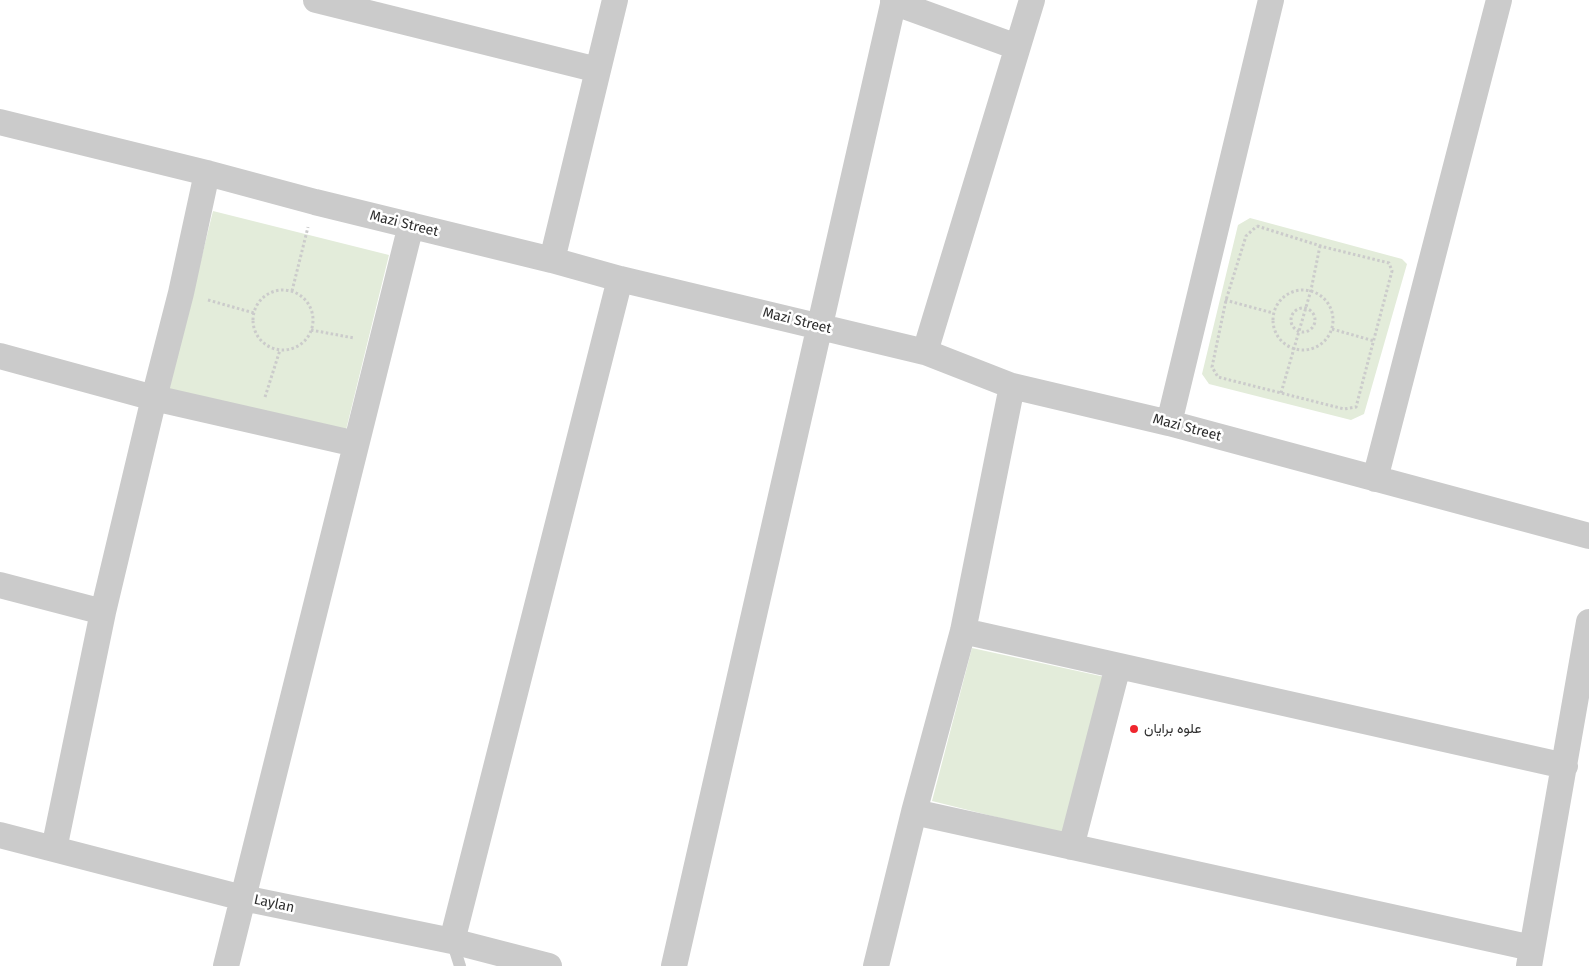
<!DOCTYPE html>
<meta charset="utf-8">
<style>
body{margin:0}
canvas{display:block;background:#fff}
</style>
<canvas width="1589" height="966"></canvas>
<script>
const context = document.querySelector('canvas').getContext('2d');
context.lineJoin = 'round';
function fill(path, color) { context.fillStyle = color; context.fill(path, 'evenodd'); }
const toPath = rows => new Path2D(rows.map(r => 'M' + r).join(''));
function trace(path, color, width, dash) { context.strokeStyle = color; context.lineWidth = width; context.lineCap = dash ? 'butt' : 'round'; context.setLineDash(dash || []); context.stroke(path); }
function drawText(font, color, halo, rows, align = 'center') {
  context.font = font + ' "Fira Sans",Vazirmatn,sans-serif'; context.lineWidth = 5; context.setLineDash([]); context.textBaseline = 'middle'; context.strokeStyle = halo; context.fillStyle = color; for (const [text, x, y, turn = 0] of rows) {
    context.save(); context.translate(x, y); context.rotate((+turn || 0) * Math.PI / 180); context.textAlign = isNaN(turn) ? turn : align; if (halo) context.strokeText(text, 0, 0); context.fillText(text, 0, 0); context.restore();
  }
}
const green = toPath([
 [213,211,389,255,345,434,169,390],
 [1250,218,1402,259,1407,264,1364,414,1351,420,1209,384,1202,374,1238,225],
 [972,648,1105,677,1064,834,932,801]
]);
const path = toPath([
 [1257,226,1324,247,1389,263,1392,271,1356,407,1344,409,1218,377,1212,367,1226,300,1246,236,1257,226],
 '1273 320a30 30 0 1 1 60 0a30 30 0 1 1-60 0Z',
 '253 320a30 30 0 1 1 60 0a30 30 0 1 1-60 0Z',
 [292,291,308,227],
 [208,300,254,313],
 [1225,300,1273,313],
 '1291 320a12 12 0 1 1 24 0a12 12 0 1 1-24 0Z',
 [1332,329,1374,341],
 [311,330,354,338],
 [1281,393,1311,290,1320,246],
 [265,397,280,350]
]);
const service = toPath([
 [452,941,460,966]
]);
const minor = toPath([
 [316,0,598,70],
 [893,2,1017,47],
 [0,122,207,173,315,202,552,260,620,279,925,352,1012,386,1169,423,1589,536],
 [552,260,615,0],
 [925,352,1032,0],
 [0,356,154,398,356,444],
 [1169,423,1271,0],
 [1375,479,1499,0],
 [0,585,103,612],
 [963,631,1565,766],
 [914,812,1532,948],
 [0,835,243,898,452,941,549,966],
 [1071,847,1118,666],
 [54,849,103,612,154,398,181,293,207,173],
 [452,941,620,279],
 [226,966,411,225],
 [674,966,894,0],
 [876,966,914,812,963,631,1012,386],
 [1529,966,1589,622]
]);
const markers = [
 [1134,729,5,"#ef262e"]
];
const streetNames = [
 ["Mazi Street",404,224,14],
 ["Mazi Street",797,321,14],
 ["Mazi Street",1187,428,15],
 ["Laylan",274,904,12]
];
const poiNames = [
 ["علوه برايان",1144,729]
];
fill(green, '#e3ecda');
trace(path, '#cbcbcb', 3, [2.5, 2.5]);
trace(service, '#cbcbcb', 12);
trace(minor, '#cbcbcb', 26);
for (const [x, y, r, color] of markers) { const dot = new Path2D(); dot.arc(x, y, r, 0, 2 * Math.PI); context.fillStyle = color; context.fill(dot); trace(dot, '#fff', 2); }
drawText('14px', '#2e2e2e', '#fff', streetNames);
drawText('14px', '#2e2e2e', '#fff', poiNames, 'left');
</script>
